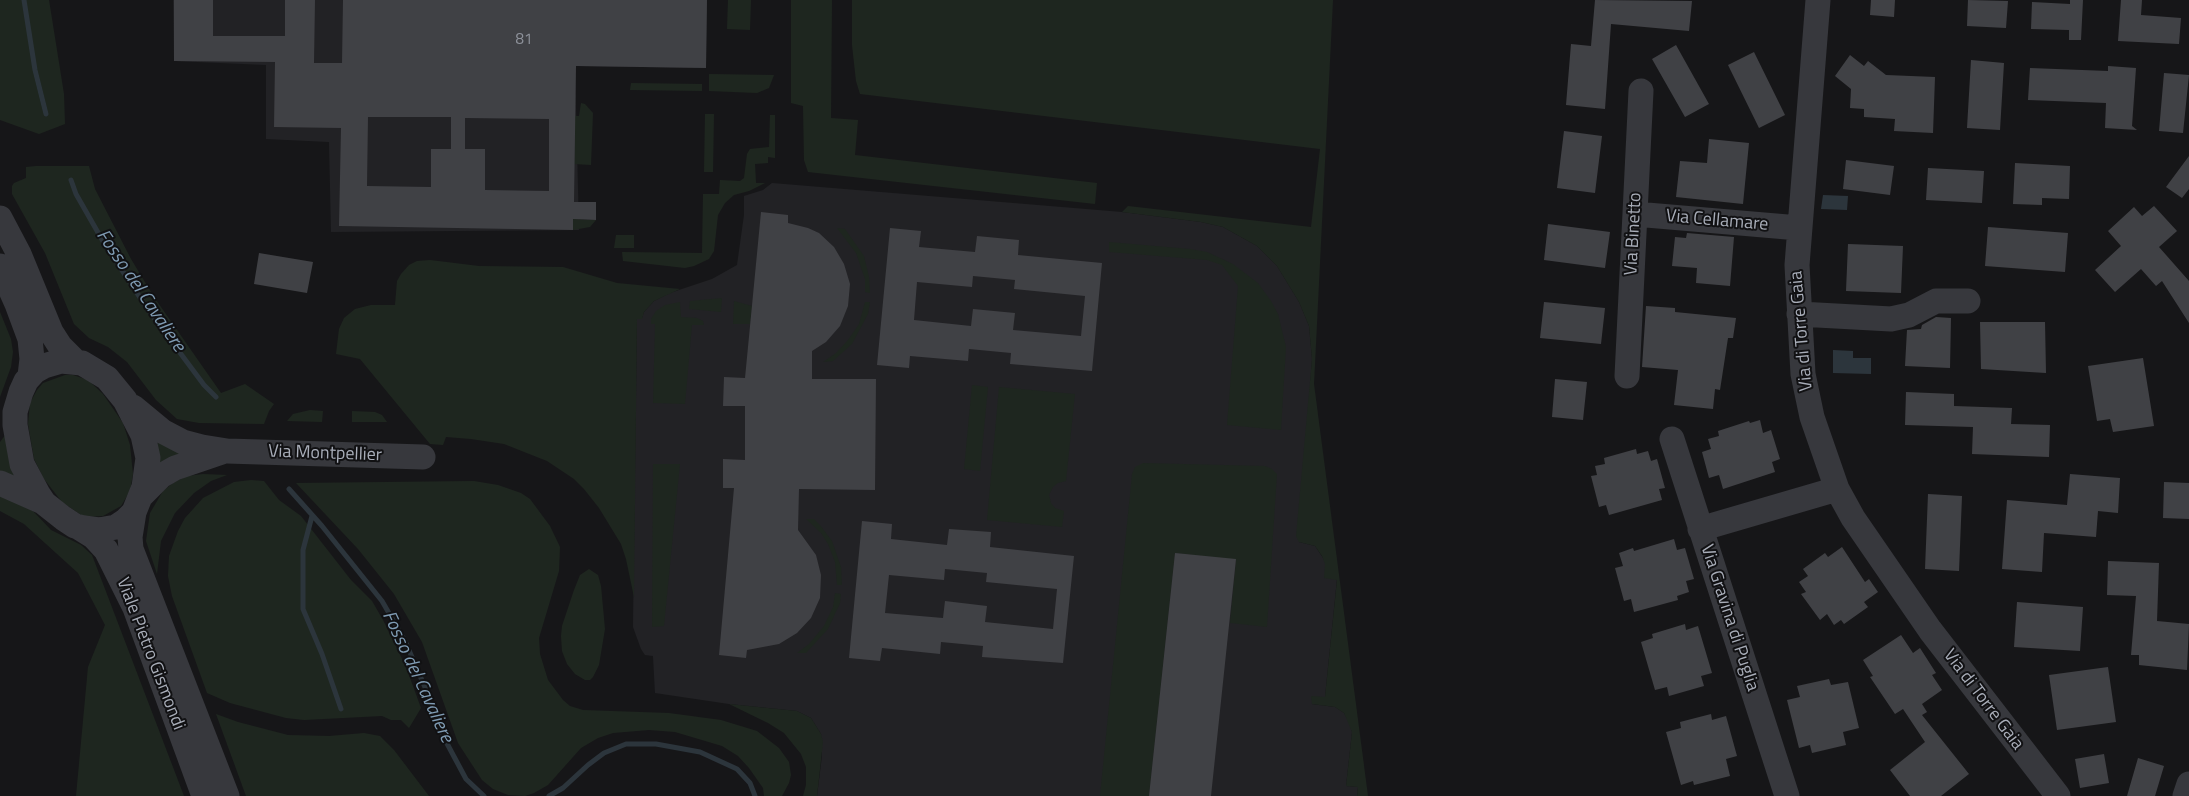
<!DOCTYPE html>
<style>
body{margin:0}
canvas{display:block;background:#161618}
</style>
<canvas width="2189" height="796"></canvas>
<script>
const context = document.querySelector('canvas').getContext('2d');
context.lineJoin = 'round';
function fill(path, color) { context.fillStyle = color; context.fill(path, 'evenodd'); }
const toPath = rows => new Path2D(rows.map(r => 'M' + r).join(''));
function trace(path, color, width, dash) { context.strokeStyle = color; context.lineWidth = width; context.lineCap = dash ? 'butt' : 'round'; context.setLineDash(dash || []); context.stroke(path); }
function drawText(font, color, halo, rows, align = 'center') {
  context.font = font + ' "Titillium Web",sans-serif'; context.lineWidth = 4; context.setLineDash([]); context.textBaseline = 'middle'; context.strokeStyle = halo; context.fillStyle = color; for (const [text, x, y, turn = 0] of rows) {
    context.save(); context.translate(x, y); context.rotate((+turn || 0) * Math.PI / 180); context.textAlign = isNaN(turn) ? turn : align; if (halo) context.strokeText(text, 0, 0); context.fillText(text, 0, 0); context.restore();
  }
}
const built = toPath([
 [173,0,707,0,706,68,575,66,579,230,331,232,329,142,266,139,266,65,174,61],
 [772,183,1122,212,1201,222,1223,227,1257,246,1277,266,1299,302,1309,326,1312,359,1299,542,1315,546,1337,579,1325,697,1312,704,1335,707,1344,713,1349,722,1352,732,1346,786,1358,787,1357,796,817,796,822,756,821,734,811,718,797,711,729,704,655,693,653,656,645,655,641,649,633,627,637,319,642,318,644,312,654,301,670,293,712,279,737,265,744,215,744,196,763,190]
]);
const green = toPath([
 [0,0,49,0,64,94,65,124,39,134,0,120],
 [728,0,751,0,750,30,727,29],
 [791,0,832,0,831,118,858,120,855,155,1097,183,1095,204,808,172,804,160,803,106,791,103],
 [852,0,1333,0,1314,384,1368,796,1357,796,1358,787,1346,786,1352,732,1344,713,1335,707,1312,704,1311,696,1325,697,1337,580,1324,578,1325,564,1322,556,1315,546,1299,542,1296,536,1312,359,1309,326,1299,302,1277,266,1257,246,1223,227,1201,222,1122,212,1128,206,1311,227,1320,149,860,94,856,81,852,45],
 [709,74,774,75,769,88,757,93,709,91],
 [631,83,702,84,702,91,630,90],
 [581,103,585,104,593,113,591,165,574,164,575,116,579,116],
 [705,114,714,114,713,172,704,172],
 [770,115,775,115,775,158,768,157,768,163,755,164,756,183,765,183,749,191,734,195,725,203,718,215,714,251,709,259,694,266,685,268,623,261,622,252,702,253,703,194,719,194,720,180,740,181,744,178,747,154,750,149,769,147],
 [36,166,89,166,95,189,131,259,154,297,221,393,245,384,274,404,269,411,264,424,199,423,177,419,156,400,127,362,108,347,89,338,74,324,45,253,12,194,12,186,14,183,26,178,26,167],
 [573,219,596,220,590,227,573,230],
 [837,228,845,229,864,256,869,277,870,293,865,292,865,279,856,253],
 [616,235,634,235,634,248,614,248],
 [1109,242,1190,249,1207,252,1233,264,1258,283,1271,301,1278,314,1286,347,1281,430,1227,425,1238,286,1222,265,1207,260,1109,252],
 [430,260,479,266,563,267,617,283,680,289,654,301,644,312,642,319,637,319,634,597,626,559,621,544,599,508,584,489,574,479,547,461,504,444,471,439,446,437,443,445,430,444,360,359,336,354,339,329,344,318,355,309,371,305,395,305,397,281,401,274,409,265,417,261],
 [722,298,721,312,689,309,690,301],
 [734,301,752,306,750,324,733,324],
 [680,302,681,317,697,318,703,321,704,325,692,325,685,404,653,403,655,324,651,324,651,319,656,311,665,305],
 [865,302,870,302,868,314,852,344,833,361,823,362,836,353,848,340,859,324],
 [0,312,11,339,13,352,11,367,0,397],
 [65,375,73,375,88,380,103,394,123,423,130,445,133,474,130,491,121,506,103,516,84,517,62,502,44,479,34,459,28,424,30,403,37,390,43,383],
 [972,385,988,387,980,471,964,469],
 [999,387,1075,394,1066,481,1058,483,1053,487,1049,495,1051,503,1055,508,1064,511,1062,527,987,520],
 [310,410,323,411,322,422,287,421,293,414],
 [352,411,375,412,382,415,387,422,352,422],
 [6,434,16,479,0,476,0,442],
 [157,440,187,449,159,468],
 [1143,463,1265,466,1272,469,1277,474,1267,627,1230,623,1236,560,1175,553,1149,796,1100,796,1132,474,1135,467],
 [653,464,680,464,664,626,652,627],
 [203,474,227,475,211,481,194,493,175,513,161,541,157,574,146,541,150,513,163,491,173,483,187,476],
 [251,480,264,481,279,500,301,516,351,580,372,601,383,620,406,667,421,708,409,728,401,720,391,720,382,716,304,720,286,718,230,703,207,693,172,596,168,576,169,556,178,531,185,518,203,498,234,482],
 [474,481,498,485,521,493,530,499,550,526,560,547,559,571,539,638,540,654,548,680,563,700,570,706,583,710,669,713,721,720,757,731,779,748,789,762,791,775,789,783,782,796,764,796,763,788,749,768,738,756,722,746,675,732,649,730,613,733,598,738,581,748,548,785,534,793,525,796,508,795,493,789,482,780,458,743,422,642,394,594,358,549,296,483],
 [0,493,33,511,51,530,81,545,92,555,184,796,76,796,88,667,105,625,78,573,24,524,0,511],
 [806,519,814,519,820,525,832,541,841,567,842,585,837,585,835,562,828,544,821,533],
 [589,569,598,575,601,586,605,629,599,665,593,677,590,680,585,680,575,674,567,664,562,651,561,636,562,626,574,590,580,575],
 [835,593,841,594,840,603,828,629,806,653,797,653,809,644,824,626,833,607],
 [729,704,797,711,811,718,821,734,823,742,817,796,803,796,806,785,806,767,801,754,784,733,768,723],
 [216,714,238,722,288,735,329,736,364,733,380,736,394,750,429,796,246,796]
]);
const water = toPath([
 [1823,195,1848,196,1847,210,1821,209],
 [1833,350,1853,351,1853,358,1871,358,1871,374,1833,373]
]);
const stream = toPath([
 [24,0,35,70,46,114],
 [71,180,76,194,104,243,149,311,204,385,216,397],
 [289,489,322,526,382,601,405,641,427,692,443,736,466,779,484,796],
 [312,516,303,550,303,609,322,654,341,709],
 [549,796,563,788,588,765,604,753,626,744,656,744,700,752,737,769,750,783,755,796]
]);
const building = toPath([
 [174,0,213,0,213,36,285,36,285,0,315,0,314,63,342,63,343,0,707,0,706,68,576,66,574,202,596,202,596,220,573,219,573,230,339,226,341,128,274,127,275,62,174,61],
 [368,117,451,117,451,149,431,149,431,187,367,186],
 [465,118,549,119,549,191,485,190,485,149,465,149],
 [1595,0,1692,1,1689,31,1611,24,1605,109,1566,105,1571,44,1591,46],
 [1871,0,1895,0,1894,17,1870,15],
 [1968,0,2008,1,2006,28,1967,26],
 [2070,0,2083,0,2081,40,2069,40,2069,30,2031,29,2032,2,2070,4],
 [2121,0,2142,0,2141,15,2181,18,2179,44,2118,41],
 [1676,45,1709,104,1685,117,1652,59],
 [1754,52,1785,115,1759,128,1728,65],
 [1850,55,1864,66,1868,61,1886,75,1935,77,1933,133,1894,131,1895,119,1864,117,1864,109,1850,108,1851,89,1835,76],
 [1971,60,2004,63,2000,130,1967,128],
 [2108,66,2136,68,2132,126,2137,130,2105,128,2106,103,2028,100,2030,68,2108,71],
 [2164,73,2189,75,2183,133,2159,131],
 [1564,131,1602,136,1595,193,1557,188],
 [1709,139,1749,143,1743,204,1676,197,1680,161,1707,163],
 [2189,156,2189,189,2182,198,2166,187],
 [1846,160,1894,166,1890,195,1843,189],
 [2015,163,2070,166,2069,199,2042,198,2042,205,2013,204],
 [1928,168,1984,171,1982,203,1926,200],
 [2154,206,2177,231,2159,247,2189,281,2189,323,2162,281,2156,286,2141,269,2115,292,2095,270,2121,246,2108,231,2134,207,2142,216],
 [761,212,788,215,788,223,808,228,819,233,834,247,844,264,850,284,848,306,840,326,826,342,812,351,812,379,876,379,875,490,799,489,798,530,816,555,821,575,820,598,811,618,797,633,779,644,747,650,746,658,719,655,734,488,723,488,723,459,745,460,745,406,723,406,724,377,745,378],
 [1548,224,1610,232,1605,268,1544,260],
 [1988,227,2068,233,2065,272,1985,266],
 [890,228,921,231,919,247,975,252,977,236,1019,240,1018,255,1102,263,1092,371,1010,364,1011,353,969,349,968,361,910,356,909,368,877,365],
 [973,276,1015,280,1014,289,1085,296,1081,336,1013,330,1015,313,973,309,971,326,914,320,917,282,972,287],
 [1687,233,1734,237,1730,286,1696,283,1697,268,1672,266,1675,237,1686,238],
 [1848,244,1903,246,1901,293,1846,291],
 [259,253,313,262,307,293,254,284],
 [1544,302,1605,308,1601,344,1540,338],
 [1646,306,1675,308,1675,312,1736,318,1733,338,1728,338,1720,390,1715,389,1713,409,1674,405,1678,370,1642,367],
 [1936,317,1951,318,1950,368,1905,366,1907,330,1921,329,1922,325],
 [1980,322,2045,322,2046,373,1981,369],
 [2143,358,2154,426,2113,432,2110,419,2097,421,2088,366],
 [1555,379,1587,382,1583,420,1552,417],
 [1906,392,1954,394,1954,406,2012,408,2011,424,2050,425,2049,457,1972,454,1973,427,1905,425],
 [1760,420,1763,433,1771,430,1780,459,1772,462,1775,472,1723,489,1719,475,1709,478,1702,452,1711,449,1708,439,1719,436,1718,431,1749,421,1750,423],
 [1636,449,1637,454,1648,451,1651,461,1657,459,1665,488,1659,489,1662,500,1609,515,1606,505,1599,507,1591,476,1597,475,1595,466,1605,464,1604,458],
 [2070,474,2120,478,2118,513,2098,511,2096,537,2044,533,2042,572,2002,569,2007,500,2067,505],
 [2164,482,2189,483,2189,519,2163,518],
 [1928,494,1962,496,1959,571,1925,569],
 [862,521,892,524,891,539,947,545,949,529,991,532,990,547,1074,556,1063,663,982,657,983,646,941,642,940,654,882,648,880,661,849,658],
 [945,569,987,573,986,582,1057,589,1053,629,985,622,987,606,945,601,943,618,885,613,889,575,944,580],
 [1674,539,1677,550,1685,548,1694,579,1686,581,1689,592,1677,596,1678,600,1634,612,1631,599,1624,601,1615,568,1623,566,1619,553,1633,548,1634,551],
 [1842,547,1865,582,1869,579,1878,592,1864,602,1868,607,1844,624,1841,620,1834,625,1827,614,1820,620,1801,594,1806,592,1799,582,1808,576,1803,569,1825,553,1828,557],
 [1175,553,1236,559,1211,796,1149,796],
 [2108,561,2159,563,2157,621,2189,624,2187,670,2139,665,2139,655,2131,655,2136,596,2107,595],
 [2017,602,2083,607,2080,651,2014,647],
 [1685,624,1686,630,1698,626,1712,673,1701,676,1704,686,1669,696,1667,687,1655,690,1641,642,1653,638,1652,634],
 [1901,635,1913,653,1920,648,1936,673,1932,675,1942,690,1922,704,1927,712,1922,715,1969,774,1941,796,1910,796,1890,770,1925,742,1903,709,1895,714,1870,677,1873,676,1863,660],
 [2108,667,2116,722,2057,730,2049,675],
 [1829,679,1831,685,1848,682,1859,728,1843,732,1846,745,1812,753,1810,745,1799,748,1787,700,1800,697,1797,686],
 [1711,714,1712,720,1726,716,1737,756,1726,759,1730,776,1694,785,1693,781,1681,785,1666,732,1681,728,1680,722],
 [2104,754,2109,783,2080,788,2075,759],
 [2138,758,2164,766,2155,796,2127,796]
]);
const minor = toPath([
 [1818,0,1797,265,1803,374,1812,417,1837,489,1853,518,1930,630,2058,796],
 [1635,214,1799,228],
 [0,218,19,254,51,332,60,346,75,361],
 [0,266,17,304,30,339,32,359,30,376],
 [1799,314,1891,319,1909,315,1936,301,1968,301],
 [61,361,82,363,107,378,125,400,143,435,148,458,144,487,134,512,125,521,116,527,99,530,84,528,75,526,63,518,44,503,38,494,22,464,15,425,15,412,21,392,26,381,35,371,44,366,61,361],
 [1627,376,1641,91],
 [133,407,162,431,183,442,202,447,227,451,423,457],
 [1672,439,1787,796],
 [0,483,43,502],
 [142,495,161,476,175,468,222,452],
 [134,512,130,537,131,549,227,796],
 [78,527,94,537,106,550,135,608,204,796],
 [1700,529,1837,489],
 [2185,796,2189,784]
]);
const numberNames = [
 ["81",524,40]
];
const streetNames = [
 ["Via Cellamare",1717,221,5],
 ["Via Binetto",1634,234,-87],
 ["Via di Torre Gaia",1802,331,-95],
 ["Via Montpellier",325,454,2],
 ["Via Gravina di Puglia",1729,618,72],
 ["Viale Pietro Gismondi",150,654,69],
 ["Via di Torre Gaia",1983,700,53]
];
const waterNames = [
 ["Fosso del Cavaliere",140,291,56],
 ["Fosso del Cavaliere",417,677,65]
];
fill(built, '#222225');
fill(green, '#1e261f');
fill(water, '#2c353c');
trace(stream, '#2c353c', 5);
fill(building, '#404145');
trace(minor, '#37383d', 25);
drawText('15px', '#8e929b', null, numberNames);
drawText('18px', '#a8adb8', '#111113', streetNames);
drawText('italic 19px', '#7f9bb3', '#111113', waterNames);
</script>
